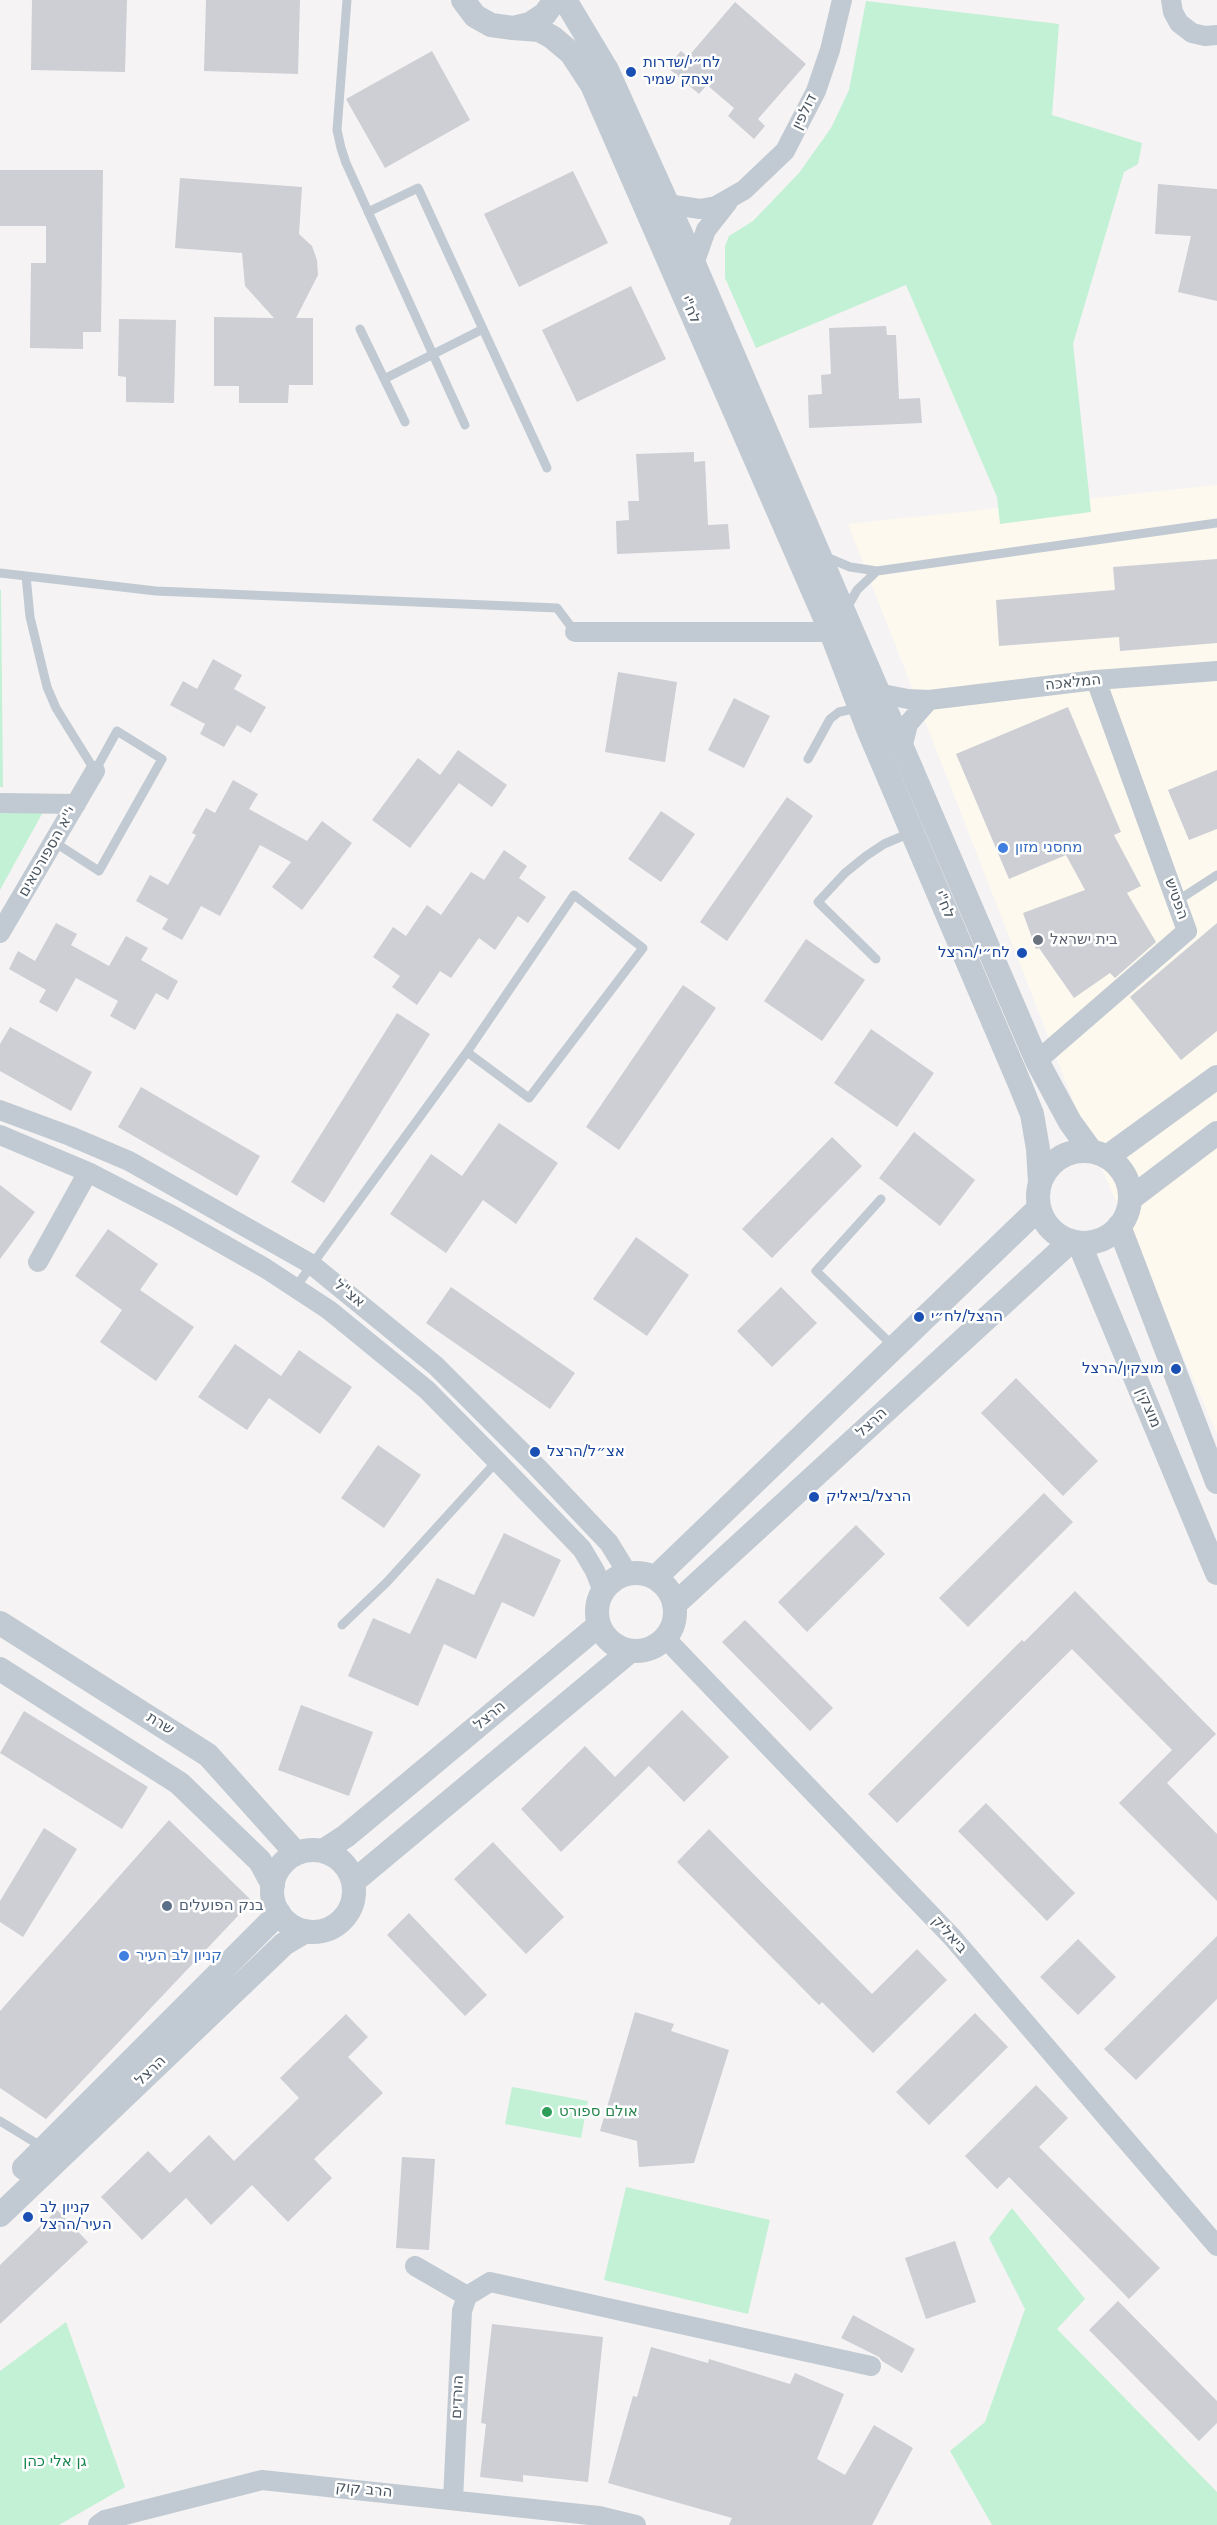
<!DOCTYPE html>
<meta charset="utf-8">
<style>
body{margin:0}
canvas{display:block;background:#f5f3f3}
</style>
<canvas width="1217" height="2525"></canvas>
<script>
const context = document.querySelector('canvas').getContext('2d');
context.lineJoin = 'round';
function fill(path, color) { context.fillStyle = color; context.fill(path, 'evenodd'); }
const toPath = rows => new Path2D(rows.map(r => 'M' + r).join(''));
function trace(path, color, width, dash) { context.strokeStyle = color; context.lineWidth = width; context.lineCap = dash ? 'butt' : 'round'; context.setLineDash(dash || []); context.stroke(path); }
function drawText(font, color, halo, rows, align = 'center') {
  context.font = font + ' "DejaVu Sans",Heebo,sans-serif'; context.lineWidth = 5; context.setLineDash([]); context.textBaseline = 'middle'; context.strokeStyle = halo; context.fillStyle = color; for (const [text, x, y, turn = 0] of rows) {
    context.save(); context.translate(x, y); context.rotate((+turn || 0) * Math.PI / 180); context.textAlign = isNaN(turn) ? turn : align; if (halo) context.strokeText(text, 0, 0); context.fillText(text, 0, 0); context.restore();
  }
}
const commercial = toPath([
 [1217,485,1217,1434,1080,1118,848,524]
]);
const green = toPath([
 [866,1,1059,24,1052,115,1142,143,1138,164,1124,172,1073,344,1091,512,1000,524,997,497,906,285,756,348,725,278,725,246,729,236,753,221,799,173,831,128,849,90],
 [0,590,1,590,3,787,0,787],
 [0,812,43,812,0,890],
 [512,2087,588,2101,581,2138,505,2124],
 [626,2187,770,2220,748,2314,604,2280],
 [1012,2208,1085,2299,1057,2329,1217,2492,1217,2525,992,2525,950,2451,985,2422,1025,2309,989,2238],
 [66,2322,125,2487,59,2525,0,2525,0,2371]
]);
const building = toPath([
 [32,0,127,0,125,72,31,70],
 [206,0,300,0,298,74,204,71],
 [735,2,806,64,758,119,765,126,754,139,728,116,734,108,707,85,699,94,667,67,681,51,688,57],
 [432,51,470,120,385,168,346,99],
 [0,170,103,170,101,332,83,332,83,349,30,348,31,263,46,263,46,226,0,226],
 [573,171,608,243,519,287,484,214],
 [180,178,302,187,299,234,312,246,317,260,318,275,296,318,313,318,313,385,289,385,288,403,239,403,239,386,214,386,214,317,274,318,245,286,242,253,175,248],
 [1158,184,1217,189,1217,301,1178,292,1191,236,1155,234],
 [631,286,666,359,577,402,542,330],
 [119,319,176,320,174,403,126,402,126,377,118,376],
 [886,326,887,335,896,335,899,399,920,398,922,423,809,428,808,395,822,394,821,375,831,374,829,328],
 [694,452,694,462,705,461,708,525,728,524,730,549,617,554,616,521,629,520,628,501,639,501,636,454],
 [1217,559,1217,643,1120,651,1119,637,999,646,996,600,1115,590,1113,567],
 [213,659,242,675,234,689,266,707,251,733,237,725,224,747,200,734,205,724,170,705,183,681,197,689],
 [618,672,677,682,665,762,605,752],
 [734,698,770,716,744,768,708,750],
 [1068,707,1121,832,1114,835,1141,886,1127,893,1156,942,1115,978,1110,973,1074,998,1039,948,1036,949,1023,913,1085,890,1066,855,1009,879,956,754],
 [458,750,507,785,492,807,459,783,410,848,372,820,418,758,440,775],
 [1217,770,1217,829,1189,840,1168,790],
 [233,780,258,794,249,809,307,841,322,821,352,843,302,910,272,887,291,862,260,845,220,916,201,906,182,940,162,929,168,919,136,901,150,875,168,885,196,835,192,833,206,808,215,813],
 [787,797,813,816,727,941,700,922],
 [661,811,695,834,661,882,628,859],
 [504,850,527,866,519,878,546,897,528,923,518,916,495,950,479,938,451,978,440,971,417,1005,392,987,400,976,373,957,393,927,406,936,427,905,441,915,471,872,484,880],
 [56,923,77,934,71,945,109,966,126,936,148,948,141,960,178,981,168,1000,156,993,135,1030,110,1016,118,1001,76,978,57,1012,39,1002,46,990,9,969,18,951,35,961],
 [1217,923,1217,1031,1181,1060,1130,997],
 [806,939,865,980,822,1041,764,1001],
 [683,985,716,1008,619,1150,586,1127],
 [397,1013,430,1034,324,1203,291,1182],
 [10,1027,92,1072,71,1111,0,1071,0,1044],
 [871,1029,934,1073,897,1127,834,1083],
 [141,1087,260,1156,237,1196,118,1127],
 [499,1123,558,1163,516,1224,483,1200,446,1253,390,1214,431,1154,462,1176],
 [914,1132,975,1180,940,1226,879,1178],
 [832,1137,862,1166,772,1258,742,1229],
 [0,1185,35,1212,0,1259],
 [108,1229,158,1264,140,1290,194,1327,156,1381,100,1342,122,1310,75,1276],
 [636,1237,689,1275,647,1336,593,1299],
 [451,1287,575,1373,550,1409,426,1323],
 [781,1287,817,1323,772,1367,737,1331],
 [235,1344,281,1376,299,1350,352,1387,320,1434,269,1398,247,1430,198,1397],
 [1016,1378,1098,1461,1063,1496,981,1413],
 [378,1445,421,1475,384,1528,341,1498],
 [1044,1493,1073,1522,968,1627,939,1598],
 [856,1525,885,1554,807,1632,778,1602],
 [504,1533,561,1560,534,1617,502,1602,476,1659,444,1644,418,1706,348,1676,373,1618,410,1634,437,1578,474,1595],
 [1075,1591,1216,1734,1167,1783,1217,1834,1217,1901,1119,1803,1172,1750,1072,1649,897,1823,868,1794,1022,1640,1024,1642],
 [745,1620,833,1708,810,1731,722,1642],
 [301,1705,373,1732,349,1796,278,1770],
 [682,1710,729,1757,684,1802,649,1766,561,1852,521,1809,585,1746,615,1777],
 [24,1711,148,1787,122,1829,0,1753],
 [986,1803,1075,1893,1047,1921,958,1831],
 [169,1820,252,1901,46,2119,0,2088,0,2011],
 [44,1828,77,1849,23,1937,0,1922,0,1901],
 [709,1829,872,1994,917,1949,947,1980,873,2053,822,2002,819,2005,677,1862],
 [493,1842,564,1917,526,1954,454,1879],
 [409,1913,487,1995,465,2016,387,1935],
 [1217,1936,1217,1999,1136,2080,1104,2049],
 [1078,1939,1116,1977,1078,2015,1040,1977],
 [635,2012,674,2024,671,2031,729,2050,694,2163,639,2167,637,2141,600,2131],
 [975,2013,1008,2047,929,2125,896,2092],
 [346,2014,368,2037,348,2057,383,2093,314,2159,332,2178,288,2222,252,2185,211,2225,186,2198,142,2240,101,2197,148,2151,170,2173,209,2135,234,2161,299,2098,280,2078],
 [1036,2085,1068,2118,1039,2147,1160,2268,1129,2299,1009,2177,997,2189,965,2156],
 [402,2157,435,2159,429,2250,396,2248],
 [57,2210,88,2242,0,2324,0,2265],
 [955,2241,976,2302,926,2319,905,2258],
 [1118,2301,1217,2401,1217,2423,1199,2441,1089,2330],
 [853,2315,915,2349,902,2373,882,2361,879,2357,841,2338],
 [492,2324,603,2337,588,2482,523,2475,523,2482,480,2477,486,2424,481,2423],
 [651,2347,708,2363,709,2359,790,2384,795,2373,844,2394,817,2459,845,2475,874,2425,913,2448,872,2525,729,2525,732,2518,608,2483,633,2396,637,2397]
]);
const service = toPath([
 [347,0,337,130,341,148,346,163,465,425],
 [368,212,418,188,547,468],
 [360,329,405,422],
 [384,379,483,329],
 [826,557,850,567,877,571,1217,523],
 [0,573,156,591,557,608,575,632],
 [26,576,30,617,47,687,56,708,95,771,117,731,162,759,99,871,54,842],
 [847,608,857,590,877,571],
 [808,759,830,719,839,712,858,708],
 [1177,901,1217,875],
 [876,959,818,902,845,873,866,856,884,844,910,833],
 [881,1199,816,1271,893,1346],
 [295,1288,467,1052,574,895,643,948,529,1098,467,1052],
 [342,1625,387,1582,497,1461],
 [0,2121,44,2148]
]);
const minor = toPath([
 [1171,0,1173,12,1179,23,1192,33,1205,36,1217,35],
 [667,204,700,209,716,206,744,190,785,151,816,91,830,50,842,0],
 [694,264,706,230,728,202],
 [575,632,831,632,838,623],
 [870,699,877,693,908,699,929,700,1096,680,1217,671],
 [902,748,908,724,929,700],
 [0,803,76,804],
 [0,933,95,771],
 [1037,1061,1187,931,1096,680],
 [0,1110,70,1136,129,1161,311,1264,436,1366,537,1467,609,1543,628,1574],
 [0,1135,88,1172,175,1217,265,1268,329,1310,427,1390,497,1461,582,1549,595,1571,603,1591],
 [38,1262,88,1172],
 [665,1638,952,1937,1217,2246],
 [415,2266,467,2296,490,2282,871,2366],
 [453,2500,462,2311,467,2296],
 [98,2525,105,2520,262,2480,599,2516,636,2525]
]);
const tertiary = toPath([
 [463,0,475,16,491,25,513,28,530,24,545,14,555,0],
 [565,0,607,70,682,236,1037,1061,1070,1122,1091,1151],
 [513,28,539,30,552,37,571,53,592,85,831,632,868,729,1019,1082,1032,1114,1038,1149,1040,1183],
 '1038 1197a46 46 0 1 1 92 0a46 46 0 1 1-92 0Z',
 [1107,1157,1217,1077],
 [1130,1199,1217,1133],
 [1119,1226,1217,1482],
 [1079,1243,1217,1573],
 '597 1612a39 39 0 1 1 78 0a39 39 0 1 1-78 0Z',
 [655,1578,1039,1208],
 [674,1605,1071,1241],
 [0,1623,208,1755,296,1853],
 [0,1669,179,1783,260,1861,273,1885],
 '272 1891a41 41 0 1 1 82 0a41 41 0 1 1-82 0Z',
 [323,1851,346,1836,599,1625],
 [353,1882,630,1651],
 [24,2168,279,1913],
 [0,2215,284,1944,306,1931]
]);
const markers = [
 [631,72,6,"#1a4fb4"],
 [1003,848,6,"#3f7fe0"],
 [1038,940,6,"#6b7280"],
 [1022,953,6,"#1a4fb4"],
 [919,1317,6,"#1a4fb4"],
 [1176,1369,6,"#1a4fb4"],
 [535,1452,6,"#1a4fb4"],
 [814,1497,6,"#1a4fb4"],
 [167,1906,6,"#5c6f8a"],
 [124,1956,6,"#3f7fe0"],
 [547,2112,6,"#2e9e5b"],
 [28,2217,6,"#1a4fb4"]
];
const transitNames = [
 ["לח״י/שדרות",643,63],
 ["יצחק שמיר",643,80],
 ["לח״י/הרצל",1010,953,"right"],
 ["הרצל/לח״י",931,1317],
 ["מוצקין/הרצל",1164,1369,"right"],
 ["אצ״ל/הרצל",547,1452],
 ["הרצל/ביאליק",826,1497],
 ["קניון לב",40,2208],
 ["העיר/הרצל",40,2225]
];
const streetNames = [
 ["דולפין",805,112,-64],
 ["לח\"י",690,310,66],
 ["המלאכה",1073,683,-6],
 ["י''א הספורטאים",48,852,-60],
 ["הפטיש",1176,899,70],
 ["לח\"י",944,905,67],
 ["אצ\"ל",349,1294,39],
 ["מוצקין",1148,1408,67],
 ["הרצל",872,1423,-43],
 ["הרצל",490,1716,-40],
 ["שרת",160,1724,32],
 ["ביאליק",949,1935,48],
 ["הרצל",151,2071,-44],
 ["הורדים",458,2397,-87],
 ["הרב קוק",364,2490,6]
];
const shopNames = [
 ["מחסני מזון",1015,848],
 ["קניון לב העיר",136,1956]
];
const worshipNames = [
 ["בית ישראל",1050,940]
];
const serviceNames = [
 ["בנק הפועלים",179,1906]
];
const leisureNames = [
 ["אולם ספורט",559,2112]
];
const parkNames = [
 ["גן אלי כהן",55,2462]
];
fill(commercial, '#fdf9ef');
fill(green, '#c3f1d5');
fill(building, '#cdcfd5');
trace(service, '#c1cad2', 9);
trace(minor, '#c1cad2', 20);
trace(tertiary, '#c1cad2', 24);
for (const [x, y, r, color] of markers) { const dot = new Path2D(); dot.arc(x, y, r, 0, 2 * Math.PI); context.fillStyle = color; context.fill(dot); trace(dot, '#fff', 2); }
drawText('15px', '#164399', '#fff', transitNames, 'left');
drawText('15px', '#4a5661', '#fff', streetNames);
drawText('15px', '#366cbe', '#fff', shopNames, 'left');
drawText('15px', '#5b616d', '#fff', worshipNames, 'left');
drawText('15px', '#4e5e75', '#fff', serviceNames, 'left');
drawText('15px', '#27864d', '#fff', leisureNames, 'left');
drawText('15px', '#17864f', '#fff', parkNames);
</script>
